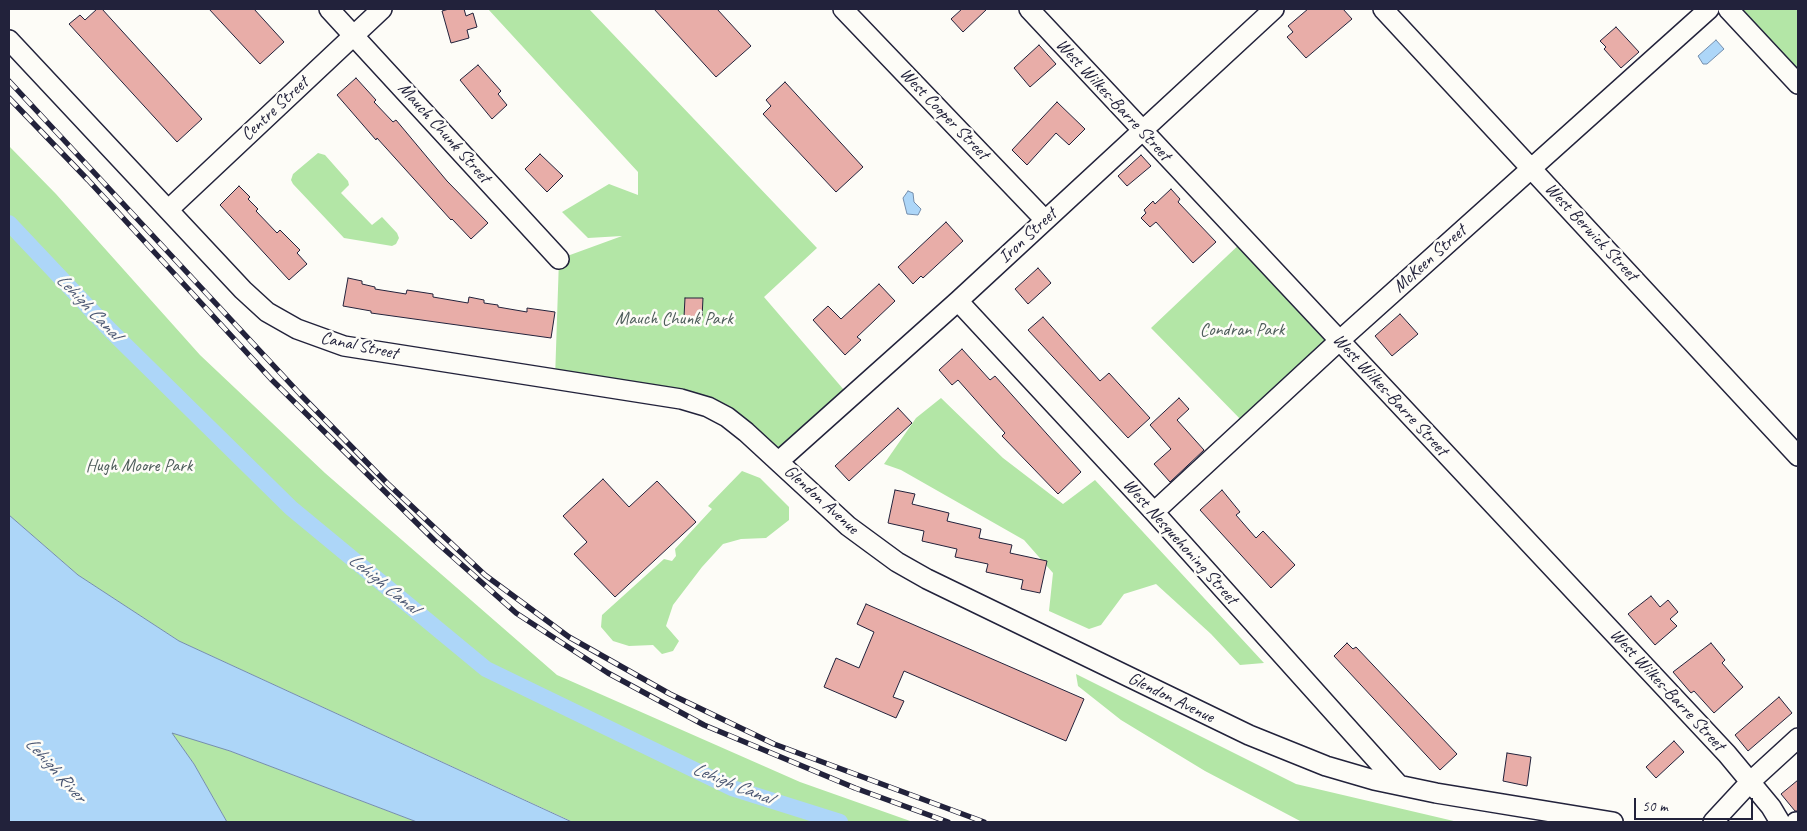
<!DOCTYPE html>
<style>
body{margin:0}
#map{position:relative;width:1807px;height:831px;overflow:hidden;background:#fdfcf7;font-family:Caveat,sans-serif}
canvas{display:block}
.frame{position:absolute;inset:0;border:10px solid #22223b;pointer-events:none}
.scale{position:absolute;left:1634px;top:798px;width:119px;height:22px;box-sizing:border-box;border:2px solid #22223b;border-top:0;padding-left:6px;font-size:15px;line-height:18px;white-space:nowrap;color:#22223b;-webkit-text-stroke:4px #fdfcf7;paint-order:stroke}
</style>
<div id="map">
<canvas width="1807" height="831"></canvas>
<div class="frame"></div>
<div class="scale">50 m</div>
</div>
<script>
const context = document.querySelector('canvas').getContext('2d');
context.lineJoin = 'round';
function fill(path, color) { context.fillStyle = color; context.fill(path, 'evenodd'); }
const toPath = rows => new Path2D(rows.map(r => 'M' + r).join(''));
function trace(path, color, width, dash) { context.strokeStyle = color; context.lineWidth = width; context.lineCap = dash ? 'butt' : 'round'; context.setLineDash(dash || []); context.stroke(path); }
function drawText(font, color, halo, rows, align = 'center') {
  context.font = font + ' Caveat,sans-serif'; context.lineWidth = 5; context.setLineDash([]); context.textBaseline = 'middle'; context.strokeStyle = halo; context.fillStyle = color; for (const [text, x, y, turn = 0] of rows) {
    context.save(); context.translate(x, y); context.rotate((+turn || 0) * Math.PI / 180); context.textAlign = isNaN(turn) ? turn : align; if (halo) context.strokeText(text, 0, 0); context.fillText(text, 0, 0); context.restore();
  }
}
const green = toPath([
 [488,9,589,9,817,248,764,297,850,397,779,461,697,403,555,379,559,259,622,236,588,238,562,212,609,184,638,195,638,172],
 [1741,9,1798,9,1798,71],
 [9,146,56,194,200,355,325,473,557,675,800,782,913,822,573,822,179,641,78,575,9,515],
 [318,153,325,155,348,181,349,185,341,193,372,225,382,217,397,233,399,238,396,244,392,246,344,238,293,184,291,180,293,174],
 [1244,240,1339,341,1247,426,1151,328],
 [941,398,1003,458,1063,504,1095,480,1264,663,1240,665,1211,634,1156,584,1124,594,1101,625,1089,629,1049,611,1053,573,1024,540,901,470,884,464,916,418],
 [742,471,760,478,789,507,789,520,766,538,741,539,723,544,702,567,673,605,666,626,679,641,673,651,662,654,653,645,629,646,613,641,601,627,602,615,664,559,672,561,676,556,675,549,712,509,708,506],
 [1076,674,1296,784,1458,822,1302,822,1205,771,1121,720,1078,686],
 [171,732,230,751,417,822,227,822,194,764]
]);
const water = toPath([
 [1716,40,1724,49,1707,64,1703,64,1698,56,1716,40],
 [908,191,913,193,914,202,921,209,918,215,907,214,903,198,908,191],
 [9,515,78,575,179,641,572,822,417,822,230,751,172,733,194,764,227,822,9,822,9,515]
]);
const canal = toPath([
 [9,223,109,329,291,508,486,669,732,788,840,822]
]);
const building = toPath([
 [97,9,102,9,202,119,177,142,69,24,80,15,85,20,97,9],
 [209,9,254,9,284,42,260,64,209,9],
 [449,9,464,9,466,16,473,13,477,27,467,30,469,38,451,43,442,11,449,9],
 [654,9,717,9,751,46,716,77,654,9],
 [962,9,987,9,963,32,951,19,962,9],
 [1308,9,1343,9,1352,19,1306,58,1287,37,1293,32,1288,26,1308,9],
 [1616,27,1639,52,1621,68,1604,49,1606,47,1600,41,1616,27],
 [1039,45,1056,64,1030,87,1014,68,1039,45],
 [478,65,501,91,498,94,507,105,492,119,460,80,478,65],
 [356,78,376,100,374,102,393,122,396,120,447,181,488,223,471,239,452,219,451,220,377,138,376,140,337,95,356,78],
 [785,82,863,167,836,192,763,114,771,106,766,100,785,82],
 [1057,102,1085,129,1069,145,1056,133,1027,165,1012,150,1057,102],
 [540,154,563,176,547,192,525,169,540,154],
 [1141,155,1151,166,1127,186,1118,176,1141,155],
 [239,186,250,197,248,199,258,209,256,211,277,233,280,230,300,250,297,253,307,264,289,280,220,205,239,186],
 [1171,189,1180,199,1178,202,1216,242,1193,263,1156,222,1150,227,1141,218,1146,213,1144,210,1153,201,1155,204,1171,189],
 [946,222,963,241,923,278,921,276,913,284,898,267,946,222],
 [1038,268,1051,283,1028,304,1015,289,1038,268],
 [348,278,362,281,362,284,375,287,375,289,406,294,407,290,433,294,433,297,468,303,469,297,484,300,484,303,498,305,498,307,527,312,527,308,555,312,551,338,371,313,371,311,343,306,348,278],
 [879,284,895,301,857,337,861,340,845,355,813,320,828,306,841,319,879,284],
 [685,298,703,298,702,318,684,317,685,298],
 [1400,314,1418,334,1392,356,1375,336,1400,314],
 [1043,317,1100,381,1109,373,1150,418,1128,438,1028,330,1043,317],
 [962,349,990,380,995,376,1081,472,1058,494,1002,436,1005,433,958,380,952,385,939,370,962,349],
 [1179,398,1189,409,1177,420,1204,450,1170,482,1154,464,1171,449,1150,425,1179,398],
 [898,408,912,423,849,481,835,466,898,408],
 [603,479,629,507,657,481,696,522,615,597,574,554,587,542,563,516,603,479],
 [895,490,915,494,912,504,949,513,947,521,981,529,979,538,1012,545,1010,553,1047,561,1040,593,1021,589,1023,580,986,572,988,564,955,557,957,549,922,541,924,531,888,523,895,490],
 [1222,490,1240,512,1236,515,1256,538,1263,531,1295,565,1271,588,1200,510,1222,490],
 [1651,596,1660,607,1668,600,1678,612,1670,619,1677,626,1655,645,1628,614,1651,596],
 [866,604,1084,699,1066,741,904,671,893,697,904,701,896,718,824,687,836,658,859,668,874,632,857,624,866,604],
 [1347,643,1353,649,1356,647,1457,754,1440,770,1334,656,1347,643],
 [1711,643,1725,660,1722,663,1743,687,1714,713,1694,691,1691,693,1673,672,1711,643],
 [1779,697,1792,713,1748,751,1735,735,1779,697],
 [1674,741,1684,752,1656,778,1646,767,1674,741],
 [1507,753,1531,757,1527,786,1503,781,1507,753],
 [1798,780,1798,811,1795,811,1781,794,1798,780]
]);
const minor = toPath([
 [329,9,559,259],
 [843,9,1045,220],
 [1029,9,1727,754,1771,807,1780,822],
 [1383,9,1798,456],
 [1728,9,1798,84],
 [9,40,243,290,267,312,297,329,344,346,681,399,708,407,727,417,746,432,848,526,897,562,927,579,1249,735,1326,766,1374,780,1436,793,1613,822],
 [168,210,382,9],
 [958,301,1154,512,1399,785],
 [779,461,958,301,1274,9],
 [1154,512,1339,341,1709,9],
 [1713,822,1751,781,1798,738],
 [1796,822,1798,822]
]);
const rail = toPath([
 [9,81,300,394,387,483,485,575,569,637,670,694,774,744,984,822],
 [9,98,88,180,271,379,434,540,516,613,608,673,704,725,855,788,948,822]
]);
const streetNames = [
 ["West Wilkes-Barre Street",1113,100,47],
 ["Centre Street",275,109,-43],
 ["West Cooper Street",944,114,46],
 ["Mauch Chunk Street",444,133,48],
 ["West Berwick Street",1591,232,47],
 ["Iron Street",1028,236,-43],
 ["McKeen Street",1430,259,-42],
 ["Canal Street",359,346,12],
 ["West Wilkes-Barre Street",1390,395,47],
 ["Glendon Avenue",821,500,42],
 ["West Nesquehoning Street",1180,542,48],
 ["West Wilkes-Barre Street",1667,690,47],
 ["Glendon Avenue",1171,698,26]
];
const parkNames = [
 ["Mauch Chunk Park",674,319],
 ["Condran Park",1242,330],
 ["Hugh Moore Park",139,466]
];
const waterNames = [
 ["Lehigh Canal",88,307,46],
 ["Lehigh Canal",383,584,39],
 ["Lehigh River",55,770,48],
 ["Lehigh Canal",732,784,22]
];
fill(green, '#b3e6a6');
fill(water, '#add6f8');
trace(water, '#758eac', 1);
trace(canal, '#add6f8', 16);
fill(building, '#e8ada8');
trace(building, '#22223b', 1);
trace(minor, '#22223b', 22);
trace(minor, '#fdfcf7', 19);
trace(rail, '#22223b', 5.5);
trace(rail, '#fdfcf7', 4, [11]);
drawText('18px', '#22223b', '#fdfcf7', streetNames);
drawText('18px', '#4e5d5b', '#fdfcf7', parkNames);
drawText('italic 19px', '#4c5874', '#fdfcf7', waterNames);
</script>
